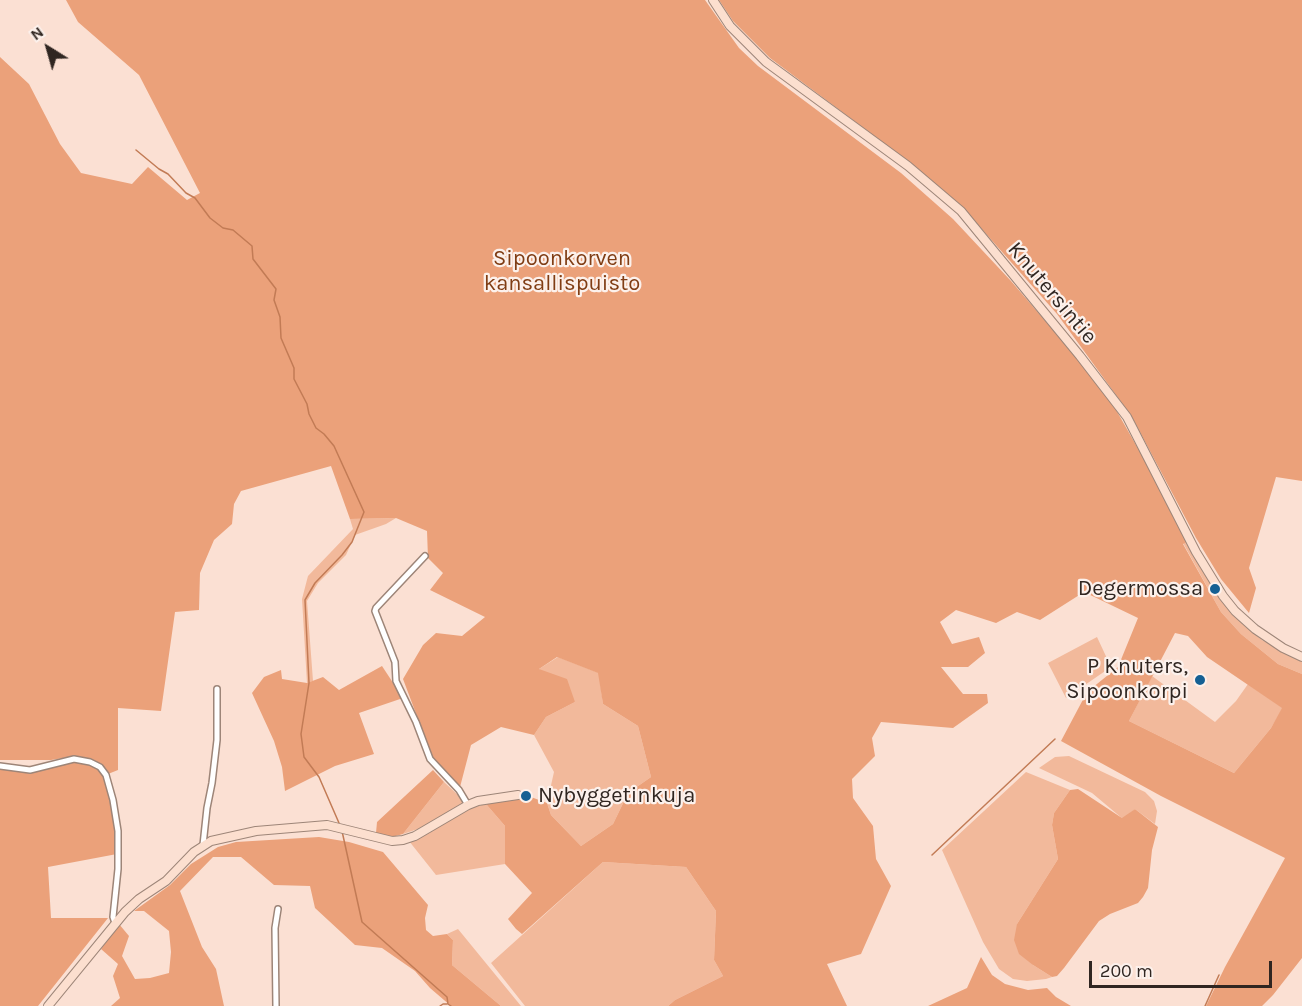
<!DOCTYPE html>
<style>
body{margin:0}
#map{position:relative;width:1302px;height:1006px;overflow:hidden;background:#fbe0d3;font-family:Karla,sans-serif}
canvas{display:block}
.north{position:absolute;left:18px;top:18px;width:60px;height:60px;-webkit-text-stroke:4px #fcf1ec;paint-order:stroke;rotate:323deg;font-size:16px;font-weight:700;line-height:24px;text-align:center;color:#302621}
.north::after{content:'';display:block;margin:auto;width:21px;height:27px;background:#302621;clip-path:polygon(50% 0,100% 100%,50% 72%,0 100%)}
.scale{position:absolute;left:1089px;top:961px;width:183px;height:27px;box-sizing:border-box;border:3px solid #302621;border-top:0;padding-left:8px;font-size:18px;line-height:21px;white-space:nowrap;color:#302621;-webkit-text-stroke:4px #fcf1ec;paint-order:stroke}
</style>
<div id="map">
<canvas width="1302" height="1006"></canvas>
<div class="north">N</div>
<div class="scale">200 m</div>
</div>
<script>
const context = document.querySelector('canvas').getContext('2d');
context.lineJoin = 'round';
function fill(path, color) { context.fillStyle = color; context.fill(path, 'evenodd'); }
const toPath = rows => new Path2D(rows.map(r => 'M' + r).join(''));
function trace(path, color, width, dash) { context.strokeStyle = color; context.lineWidth = width; context.lineCap = dash ? 'butt' : 'round'; context.setLineDash(dash || []); context.stroke(path); }
function drawText(font, color, halo, rows, align = 'center') {
  context.font = font + ' Karla,sans-serif'; context.lineWidth = 4.5; context.setLineDash([]); context.textBaseline = 'middle'; context.strokeStyle = halo; context.fillStyle = color; for (const [text, x, y, turn = 0] of rows) {
    context.save(); context.translate(x, y); context.rotate((+turn || 0) * Math.PI / 180); context.textAlign = isNaN(turn) ? turn : align; if (halo) context.strokeText(text, 0, 0); context.fillText(text, 0, 0); context.restore();
  }
}
const green = toPath([
 [396,518,386,524,355,535,346,555,318,583,307,601,313,681,307,683,302,599,308,576,353,529,350,519],
 [1187,542,1201,569,1228,608,1247,628,1262,640,1302,660,1302,674,1278,664,1241,634,1221,612,1183,543],
 [1097,637,1111,667,1066,698,1048,663],
 [558,657,599,673,603,704,638,726,651,777,628,793,613,824,581,846,551,815,547,803,554,772,534,735,546,717,575,702,539,669],
 [1152,676,1215,722,1236,701,1248,684,1283,708,1271,728,1234,773,1129,721],
 [1069,756,1145,792,1154,801,1157,811,1155,824,1135,809,1123,819,1092,793,1039,768,1055,757],
 [1026,772,1070,790,1054,813,1052,825,1058,859,1017,924,1033,965,1052,977,1046,979,1027,981,1013,979,999,969,983,942,942,850],
 [444,782,459,796,463,801,461,806,418,829,403,834],
 [486,804,505,826,505,864,436,875,409,841,467,809],
 [603,862,686,867,716,911,714,960,723,976,675,1000,668,1006,525,1006,491,963],
 [458,929,521,1006,501,1006,452,965,453,940,447,934]
]);
const forest = toPath([
 [66,0,705,0,739,48,758,66,901,173,953,219,1011,281,1077,358,1111,401,1161,489,1187,542,1183,544,1221,612,1241,634,1278,664,1302,674,1302,958,1273,995,1262,1006,1206,1006,1225,967,1285,858,1161,796,1061,741,1087,692,1118,667,1138,618,1084,592,1040,620,1017,612,996,623,956,610,940,622,952,644,979,637,985,653,968,667,941,667,963,694,987,694,988,703,953,728,881,722,872,738,875,756,852,779,853,798,873,826,876,859,891,886,861,954,827,964,847,1006,668,1006,675,1000,723,976,714,960,716,911,686,867,603,862,522,934,516,929,508,919,532,893,505,864,505,826,486,804,512,799,524,800,531,797,547,803,551,815,581,846,613,824,628,793,651,777,638,726,603,704,598,673,557,657,539,669,567,679,575,702,546,717,534,735,501,727,471,745,460,787,436,763,432,756,403,679,423,645,436,633,462,636,485,617,430,590,443,573,428,558,427,531,396,518,350,519,331,466,241,491,234,504,232,524,214,540,200,573,199,610,175,612,161,711,118,708,118,770,108,774,97,762,75,756,51,760,0,760,0,57,29,84,60,144,81,173,132,184,148,167,187,200,200,193,139,75,78,22],
 [1175,633,1188,636,1207,657,1282,708,1271,728,1234,773,1129,721],
 [719,0,1302,0,1302,481,1276,477,1249,568,1256,588,1249,613,1221,579,1196,538,1132,417,1057,314,964,209,885,144,770,58,733,21],
 [382,666,403,698,359,713,374,754,335,766,285,791,282,767,274,741,252,693,264,677,281,670,282,679,307,683,323,677,339,690],
 [72,761,90,764,103,773,111,799,117,854,48,867,51,918,108,918,38,1006,0,1006,0,768,32,771],
 [433,770,444,782,403,834,392,837,376,833,377,822],
 [1078,789,1122,818,1135,809,1158,827,1152,850,1148,888,1143,897,1138,903,1110,914,1099,921,1064,968,1057,976,1052,977,1033,965,1019,954,1014,940,1017,924,1058,859,1052,825,1054,813,1070,790],
 [319,837,349,842,383,852,428,905,425,918,426,930,433,936,447,934,453,940,452,965,501,1006,451,1006,430,988,415,971,382,948,355,945,315,908,310,886,274,885,241,857,213,857,180,891,202,947,216,969,224,1006,111,1006,120,998,113,976,118,964,101,949,119,924,129,936,122,956,135,979,150,978,169,973,171,952,169,931,144,911,134,911,170,885,191,864,218,847,236,842],
 [981,957,992,975,1005,984,1028,990,1047,988,1056,997,1071,1006,928,1006,967,988]
]);
const stream = toPath([
 [136,150,159,169,168,174,186,193,195,198,210,218,223,228,233,230,252,246,253,259,276,289,274,300,280,317,281,338,294,368,294,379,307,404,309,414,316,428,324,434,334,446,364,512,352,542,342,555,315,583,305,600,309,683,301,734,304,757,319,777,339,823],
 [342,831,362,922,447,997,448,1004,451,1006],
 [932,855,1055,739],
 [440,1006,443,1004,447,1004],
 [1205,1006,1219,975]
]);
const street = toPath([
 [425,556,376,608,375,611,395,662,396,681,416,722,430,759,459,790,468,805],
 [0,766,30,770,74,759,90,762,100,767,106,775,113,800,118,831,118,869,113,917,115,923],
 [203,845,207,808,212,783,217,740,217,689],
 [276,1006,275,928,278,909]
]);
const secondary = toPath([
 [713,0,730,26,766,62,908,166,961,211,1080,356,1127,417,1196,552,1223,596,1235,611,1255,629,1283,648,1302,657],
 [48,1006,125,912,139,899,166,881,194,852,211,841,256,831,327,825,392,841,403,840,415,836,468,805,478,801,518,795]
]);
const markers = [
 [1215,589,6,"#156093"],
 [1200,680,6,"#156093"],
 [526,796,6,"#156093"]
];
const parkNames = [
 ["Sipoonkorven",562,259],
 ["kansallispuisto",562,284]
];
const streetNames = [
 ["Knutersintie",1052,293,50]
];
const poiNames = [
 ["Degermossa",1203,589],
 ["P Knuters,",1188,667],
 ["Sipoonkorpi",1188,692],
 ["Nybyggetinkuja",538,796,"left"]
];
fill(green, '#f2b99b');
fill(forest, '#eba17a');
trace(stream, '#c27b55', 1.5);
trace(street, '#9d8578', 8);
trace(secondary, '#9d8578', 10);
trace(street, '#fff', 5);
trace(secondary, '#fcdfcf', 8);
for (const [x, y, r, color] of markers) { const dot = new Path2D(); dot.arc(x, y, r, 0, 2 * Math.PI); context.fillStyle = color; context.fill(dot); trace(dot, '#fcf1ec', 2); }
drawText('22px', '#803d14', '#fcf1ec', parkNames);
drawText('22px', '#302621', '#fcf1ec', streetNames);
drawText('22px', '#302621', '#fcf1ec', poiNames, 'right');
</script>
